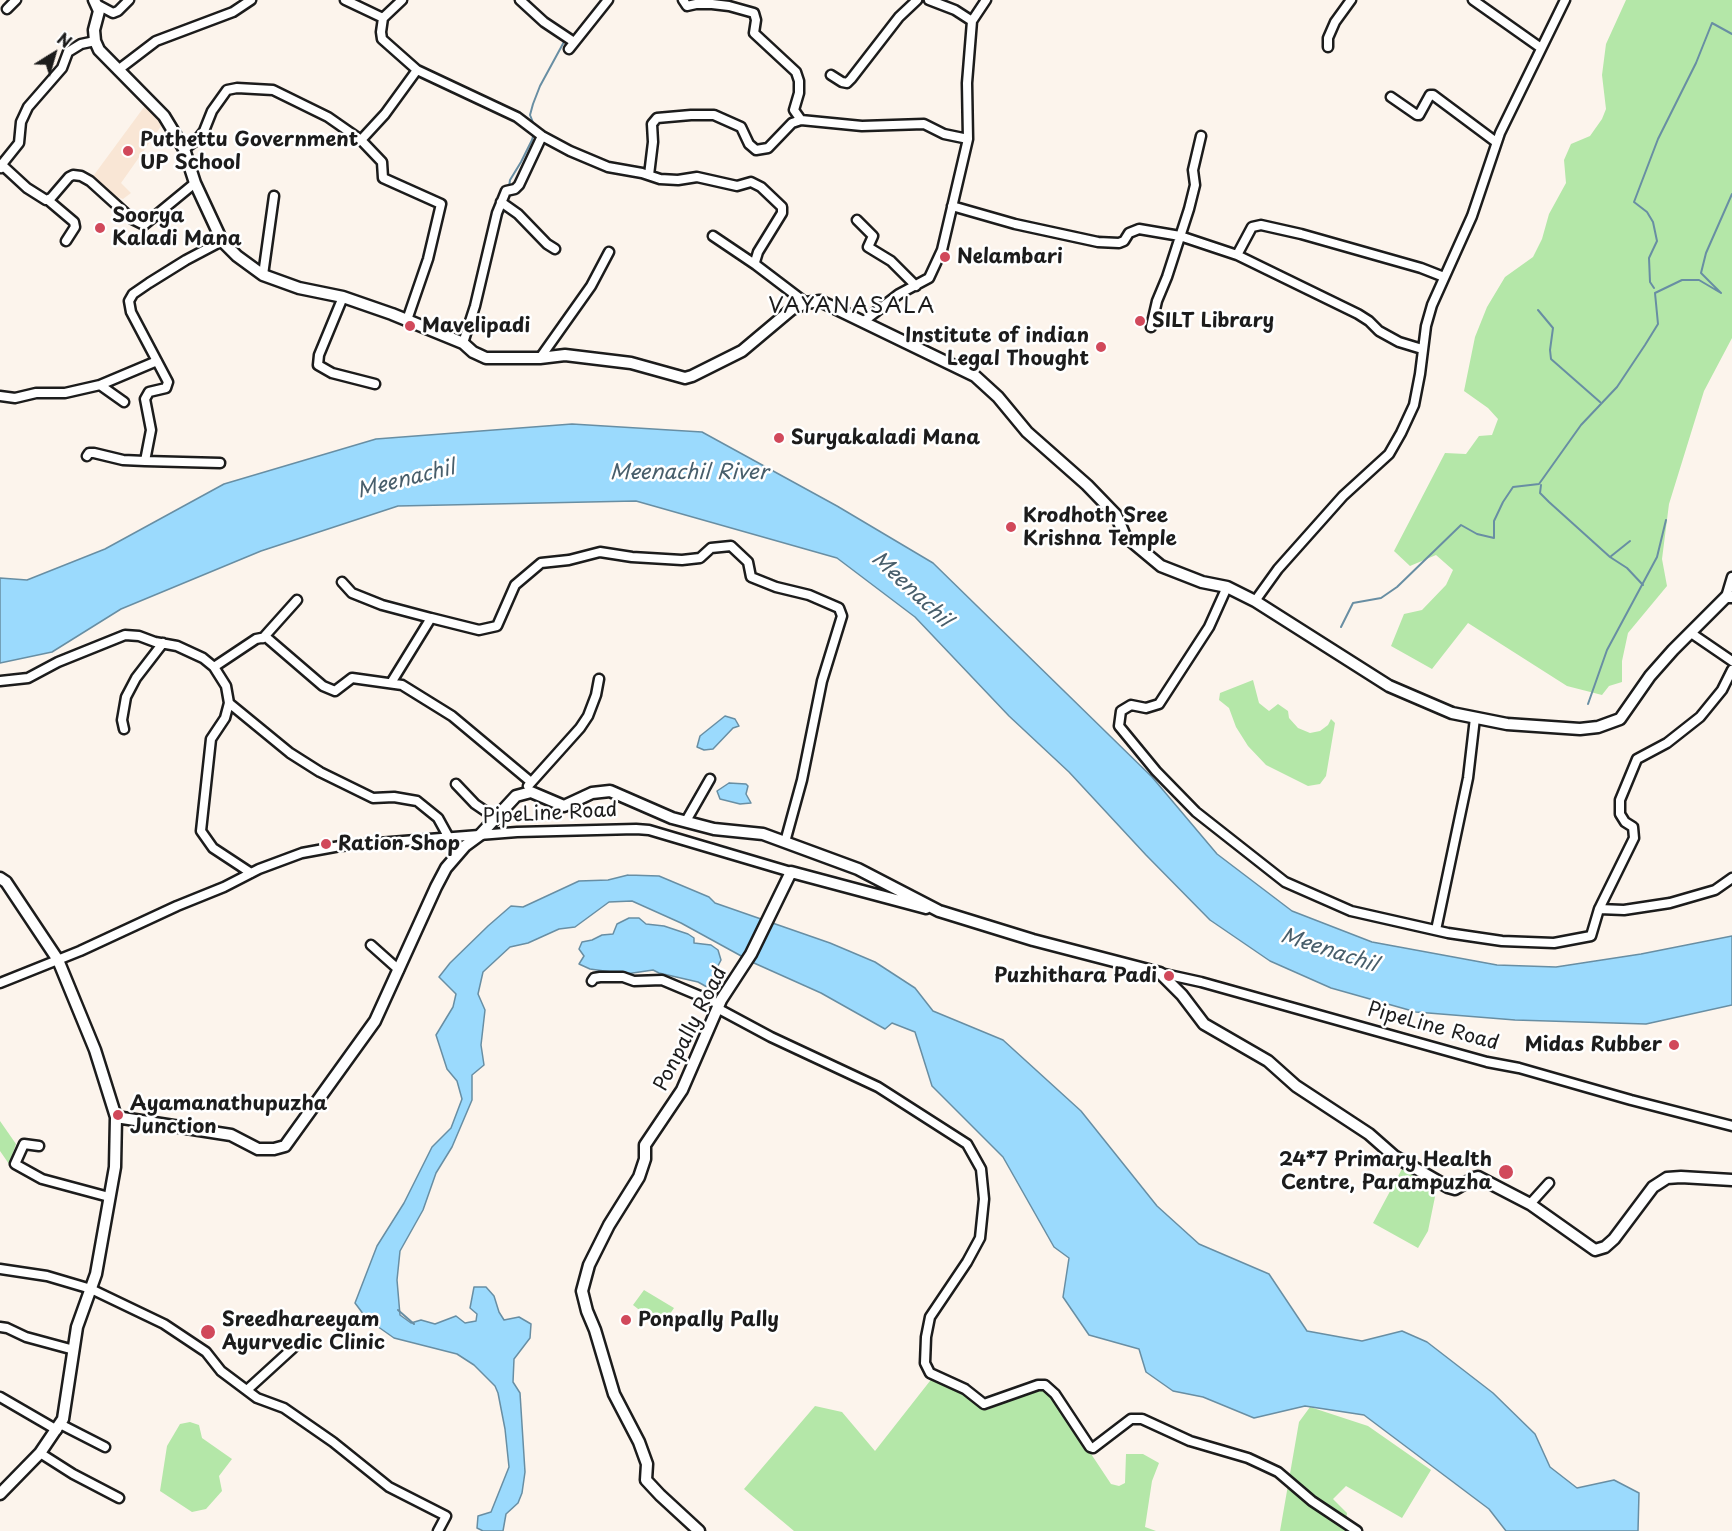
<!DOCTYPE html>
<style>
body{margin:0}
#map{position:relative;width:1732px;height:1531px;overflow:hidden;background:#fcf4ec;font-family:"Playpen Sans",sans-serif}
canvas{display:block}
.north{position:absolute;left:24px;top:24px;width:60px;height:60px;-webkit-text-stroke:4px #fff;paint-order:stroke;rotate:37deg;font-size:16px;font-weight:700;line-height:24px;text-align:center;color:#1c1c1c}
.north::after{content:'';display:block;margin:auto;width:21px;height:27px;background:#1c1c1c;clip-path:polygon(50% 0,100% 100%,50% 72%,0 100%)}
</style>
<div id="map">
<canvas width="1732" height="1531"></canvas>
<div class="north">N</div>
</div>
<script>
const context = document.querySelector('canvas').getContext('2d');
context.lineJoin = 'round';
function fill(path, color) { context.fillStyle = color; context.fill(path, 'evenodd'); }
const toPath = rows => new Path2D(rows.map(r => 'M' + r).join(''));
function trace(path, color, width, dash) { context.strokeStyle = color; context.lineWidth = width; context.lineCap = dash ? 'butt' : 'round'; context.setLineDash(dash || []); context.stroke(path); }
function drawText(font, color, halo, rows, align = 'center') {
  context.font = font + ' "Playpen Sans",sans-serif'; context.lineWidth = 5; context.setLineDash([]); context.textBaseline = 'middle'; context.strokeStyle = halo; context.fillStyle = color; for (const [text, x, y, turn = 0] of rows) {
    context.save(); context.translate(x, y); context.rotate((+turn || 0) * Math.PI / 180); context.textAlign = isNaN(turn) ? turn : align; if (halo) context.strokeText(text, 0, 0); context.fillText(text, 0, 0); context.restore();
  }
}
const built = toPath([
 [147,103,164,122,121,183,131,193,123,199,114,196,91,179]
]);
const green = toPath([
 [1626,0,1732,0,1732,338,1704,391,1669,504,1662,559,1667,586,1628,633,1622,661,1622,682,1609,686,1602,695,1567,686,1468,623,1432,669,1391,646,1404,614,1422,610,1446,585,1453,570,1436,555,1410,566,1394,551,1445,453,1466,454,1479,436,1492,435,1498,419,1488,408,1464,391,1475,337,1487,307,1505,277,1533,257,1542,239,1549,214,1566,183,1564,160,1571,144,1590,136,1602,119,1606,109,1602,75,1606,44],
 [1253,680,1259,703,1269,711,1278,704,1288,711,1289,718,1298,728,1310,733,1320,731,1328,725,1331,719,1335,723,1326,776,1320,784,1308,786,1266,765,1248,746,1236,727,1229,708,1219,700,1220,693],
 [0,1121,16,1144,9,1164,0,1151],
 [1403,1167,1437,1187,1428,1231,1418,1248,1373,1223],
 [644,1290,674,1308,661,1327,633,1305],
 [937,1372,987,1410,1046,1386,1111,1484,1119,1486,1125,1483,1126,1454,1143,1454,1159,1463,1152,1481,1145,1527,1156,1531,794,1531,744,1489,815,1406,842,1412,875,1451],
 [1310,1407,1368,1426,1431,1470,1402,1518,1346,1486,1333,1499,1347,1513,1345,1531,1280,1531,1299,1422],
 [190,1422,199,1425,202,1438,232,1459,219,1476,222,1491,206,1509,192,1512,160,1491,167,1446,180,1424]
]);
const water = toPath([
 [572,424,702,432,837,506,933,563,1152,777,1217,854,1292,911,1372,942,1497,965,1556,967,1641,954,1732,936,1732,1005,1646,1024,1515,1020,1416,1012,1331,988,1270,961,1210,920,1146,855,1069,772,1009,716,915,617,837,558,636,501,398,506,261,551,121,609,52,652,0,663,0,578,27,580,105,549,224,484,376,439,572,424],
 [725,716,735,719,739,726,733,728,713,749,704,750,697,747,700,736,725,716],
 [729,783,746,784,748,786,746,794,751,803,740,804,720,799,717,791,729,783],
 [628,875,659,876,709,897,715,903,830,943,875,962,915,988,933,1011,1003,1040,1081,1111,1157,1206,1199,1244,1269,1274,1307,1331,1362,1341,1402,1331,1427,1342,1493,1393,1535,1434,1550,1467,1577,1488,1614,1480,1639,1493,1638,1531,1506,1531,1489,1509,1364,1415,1305,1406,1254,1418,1203,1397,1173,1391,1146,1372,1139,1349,1089,1335,1063,1297,1069,1258,1054,1247,1003,1157,932,1086,915,1032,892,1023,885,1029,821,993,754,963,681,923,632,901,609,902,575,927,559,929,528,943,510,947,483,972,478,994,485,1010,481,1045,484,1065,472,1075,472,1100,452,1147,436,1173,423,1210,400,1251,397,1280,400,1315,411,1323,421,1320,435,1324,456,1316,465,1323,476,1321,477,1314,470,1308,474,1287,486,1287,494,1296,499,1312,504,1320,519,1317,531,1324,530,1338,514,1359,513,1382,520,1393,525,1472,522,1493,518,1503,506,1514,503,1531,483,1531,477,1528,478,1516,491,1512,509,1467,505,1429,498,1393,495,1386,474,1365,457,1354,394,1338,367,1319,355,1303,377,1246,404,1203,432,1147,451,1128,462,1099,457,1081,447,1069,436,1035,453,1007,456,994,439,977,450,963,488,926,511,906,523,907,579,881,608,880,628,875],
 [629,918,639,918,646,924,664,926,688,934,694,938,694,943,711,945,718,950,721,960,707,987,698,982,659,973,653,970,626,974,590,969,579,964,584,956,579,949,582,942,592,940,602,935,613,934,617,924,629,918]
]);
const stream = toPath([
 [534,125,530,115,533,104,540,86,565,40],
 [509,187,510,180,521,162,532,140,534,133],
 [1654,288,1650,282,1649,258,1657,241,1653,222,1647,212,1634,202,1658,139,1696,63,1712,23,1732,34],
 [1538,310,1553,328,1550,350,1551,359,1600,402],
 [1541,485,1540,493,1549,502,1610,557,1630,541],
 [1610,557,1627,568,1643,585],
 [1341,627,1353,603,1381,598,1397,587,1461,525,1477,534,1494,538,1494,521,1503,502,1513,487,1539,484,1581,425,1617,387,1645,345,1658,324,1655,293,1682,280,1699,280,1721,293,1701,273,1706,253,1732,194],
 [1588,704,1607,650,1657,557,1666,520],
 [398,1310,414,1324]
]);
const minor = toPath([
 [345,0,383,18,402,0],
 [520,0,544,22,574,42],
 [683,0,687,6,696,4,712,4,729,6,754,13,756,20,754,33,796,72,799,81,799,93,794,110,801,120],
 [929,0,955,10,972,21],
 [1473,0,1541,48],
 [98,5,113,13,118,11,129,0],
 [7,9,16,0],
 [1328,47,1328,38,1335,22,1351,0],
 [569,49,608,0],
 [118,70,156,41,233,12,251,0],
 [417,70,517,117,542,136,570,151,608,167,642,173,660,179,678,180,697,177,737,186,751,182,761,187,782,207,782,213,758,252,755,262,756,265,806,303],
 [831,75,842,82,847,83,851,79,899,17,917,0],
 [1391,97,1417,115,1419,115,1430,95,1433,95,1496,142],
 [361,140,382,162,383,178,441,204,428,259,407,320],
 [184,149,197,140,204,131,212,111,227,90,237,88,273,90,328,117,361,140,385,114,417,70,382,39,381,32,383,18],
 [2,165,27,188,46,200,51,198,69,177,73,175,81,176,90,181,132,219,144,225,195,183],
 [1,168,3,163,19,143,21,122,28,107,62,68,68,52,81,44,95,41],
 [649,175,653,142,652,124,657,118,691,115,714,115,741,127,749,144,756,150,768,148,792,123,801,120,862,126,924,124,944,134,968,139],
 [48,200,74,222,75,227,66,241],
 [501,202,518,214,547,244,555,249],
 [952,206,1015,224,1098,242,1119,243,1124,241,1129,233,1139,229,1180,236,1237,255,1358,314,1369,321,1379,331,1399,342,1422,349],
 [857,220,873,236,868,247,891,261,916,286],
 [713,236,756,265],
 [1237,255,1252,227,1261,225,1301,234,1421,268,1444,277],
 [263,275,274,196],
 [343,297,319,355,318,365,332,373,375,384],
 [864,321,899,294,929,278,942,250,968,139,967,83,972,21,986,0],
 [1151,327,1157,301,1167,277,1189,209,1195,185,1193,170,1201,136],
 [463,343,475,306,497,213,506,191,515,189,519,185,542,136],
 [540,358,591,286,609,252],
 [100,385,157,361],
 [0,396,15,398,36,393,65,393,100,385,124,402],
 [87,456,89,453,94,453,123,460,145,461],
 [220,463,145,461,151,430,145,399,149,392,166,388,168,382,131,312,129,301,133,294,149,283,186,260,222,241],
 [342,582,352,593,382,605,431,618],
 [1227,587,1209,627,1159,704,1146,708,1131,705,1121,711,1119,726,1156,771,1196,812,1285,882,1351,911,1448,933,1502,941,1554,943,1591,936,1599,909,1624,910,1670,903,1715,890,1732,878],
 [1726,597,1732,577],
 [1255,601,1278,569,1343,496,1389,454,1401,433,1414,405,1420,374,1426,326,1432,305,1472,216,1500,133,1565,0],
 [1691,633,1732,661],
 [263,638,297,600],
 [214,667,226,686,229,703,225,718,211,739,201,831,213,848,251,873],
 [0,681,28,678,58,662,125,635,139,636,155,642,177,646,203,658,214,667,256,639,266,637,323,686,335,691,352,678,402,685,452,716,531,782],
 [391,683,431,618,479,630,497,626,515,585,541,563,569,560,600,552,632,557,682,560,700,558,711,548,731,546,748,562,751,577,776,587,809,595,839,608,842,616,822,681,802,780,785,842],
 [229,703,290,753,320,772,373,798,394,797,417,801,438,818,449,838],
 [124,729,122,720,126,697,136,678,163,643],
 [456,784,475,804,497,819],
 [528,786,580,728,588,716,596,695,599,679],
 [686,821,710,779],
 [1599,909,1634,838,1633,827,1625,822,1620,814,1620,800,1637,759,1667,743,1700,717,1722,690,1732,670],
 [1436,930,1468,778,1475,718],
 [371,945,399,970],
 [1160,973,1201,982,1487,1062,1519,1068,1631,1100,1732,1126],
 [592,981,594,978,600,977,623,977,634,981,662,980,719,1004],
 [0,983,80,951,177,906,224,887,259,869,302,853,340,846,517,832,636,829,649,830,791,872],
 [717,1008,771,1037,878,1087,967,1144,981,1169,984,1199,980,1238,967,1262,930,1317,926,1337,925,1363,930,1373,965,1389,984,1404,1038,1385,1045,1385,1055,1394,1090,1447,1093,1448,1131,1419,1142,1419,1190,1441,1248,1458,1278,1472,1312,1501,1357,1531],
 [39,1146,24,1144,15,1164,42,1179,109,1197],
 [1530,1204,1549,1183],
 [0,1269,47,1276,91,1289,164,1324,206,1352,221,1371,257,1398,284,1408,333,1442,389,1487,446,1516,438,1531],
 [0,1327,7,1328,26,1337,74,1350],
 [247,1390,293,1348],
 [0,1397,57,1430],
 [60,1424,105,1447],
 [40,1453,73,1474,119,1498]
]);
const major = toPath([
 [94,0,99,11,94,30,95,41,99,50,164,116,184,149,195,183,222,241,237,256,263,275,299,288,343,297,392,314,463,343,473,352,486,358,540,358,565,355,631,363,685,378,692,376,742,351,792,309,806,303,820,301,975,376,998,397,1027,432,1087,485,1116,515,1125,536,1161,566,1202,582,1227,587,1255,601,1389,686,1452,713,1507,724,1580,729,1598,727,1620,719,1650,676,1673,650,1726,597,1732,597],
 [0,878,6,882,58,960,95,1050,116,1117,115,1167,96,1274,77,1327,63,1419,40,1453,0,1494],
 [116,1117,231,1135,258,1149,274,1149,285,1146,375,1021,436,887,446,868,465,846,480,835,516,796,531,792,564,806,592,793,610,791,672,818,714,829,763,834,858,869,939,911,1033,940,1160,973,1182,995,1204,1024,1268,1061,1296,1086,1369,1134,1394,1156,1448,1187,1455,1189,1474,1178,1478,1177,1530,1204,1595,1250,1605,1247,1614,1239,1653,1187,1667,1178,1681,1177,1732,1180],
 [699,1531,660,1495,646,1480,647,1464,639,1442,614,1394,595,1330,587,1311,582,1291,589,1265,609,1225,639,1177,645,1159,645,1145,682,1090,721,1000,751,954,791,872,926,908]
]);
const markers = [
 [128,151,6,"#d1495b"],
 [100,228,6,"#d1495b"],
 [945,257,6,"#d1495b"],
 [1140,321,6,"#d1495b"],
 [410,326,6,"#d1495b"],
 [1101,347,6,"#d1495b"],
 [779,438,6,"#d1495b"],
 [1011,527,6,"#d1495b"],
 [326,844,6,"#d1495b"],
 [1169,976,6,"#d1495b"],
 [1674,1045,6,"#d1495b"],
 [118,1115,6,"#d1495b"],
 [1506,1172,8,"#d1495b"],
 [626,1320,6,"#d1495b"],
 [208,1332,8,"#d1495b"]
];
const poiNames = [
 ["Puthettu Government",140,140],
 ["UP School",140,163],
 ["Soorya",112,216],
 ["Kaladi Mana",112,239],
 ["Nelambari",957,257],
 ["SILT Library",1152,321],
 ["Mavelipadi",422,326],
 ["Institute of indian",1089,336,"right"],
 ["Legal Thought",1089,359,"right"],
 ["Suryakaladi Mana",791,438],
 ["Krodhoth Sree",1023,516],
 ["Krishna Temple",1023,539],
 ["Ration Shop",338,844],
 ["Puzhithara Padi",1157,976,"right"],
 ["Midas Rubber",1662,1045,"right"],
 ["Ayamanathupuzha",130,1104],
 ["Junction",130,1127],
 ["24*7 Primary Health",1492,1160,"right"],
 ["Centre, Parampuzha",1492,1183,"right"],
 ["Sreedhareeyam",222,1320],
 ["Ayurvedic Clinic",222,1343],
 ["Ponpally Pally",638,1320]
];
const streetNames = [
 ["PipeLine Road",550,814,-3],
 ["PipeLine Road",1433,1027,15],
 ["Ponpally Road",691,1029,-63]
];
const waterNames = [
 ["Meenachil River",689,473],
 ["Meenachil",406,480,-14],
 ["Meenachil",911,590,43],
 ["Meenachil",1329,951,18]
];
const quarterNames = [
 ["VAYANASALA",852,307]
];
fill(built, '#f9e6d5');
fill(green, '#b4e7a8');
fill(water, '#9bdafd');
trace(water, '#688ea3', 1.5);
trace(stream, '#688ea3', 2);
trace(minor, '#1c1c1c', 13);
trace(major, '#1c1c1c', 15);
trace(minor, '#fff', 8);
trace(major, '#fff', 10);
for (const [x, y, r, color] of markers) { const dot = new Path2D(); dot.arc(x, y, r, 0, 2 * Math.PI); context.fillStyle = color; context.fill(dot); trace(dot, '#fff', 2); }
drawText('bold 20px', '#1c1c1c', '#fff', poiNames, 'left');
drawText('20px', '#1c1c1c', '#fff', streetNames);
drawText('italic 21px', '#485e6b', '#fff', waterNames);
context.letterSpacing = '1.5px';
drawText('22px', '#1c1c1c', '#fff', quarterNames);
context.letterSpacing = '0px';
</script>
